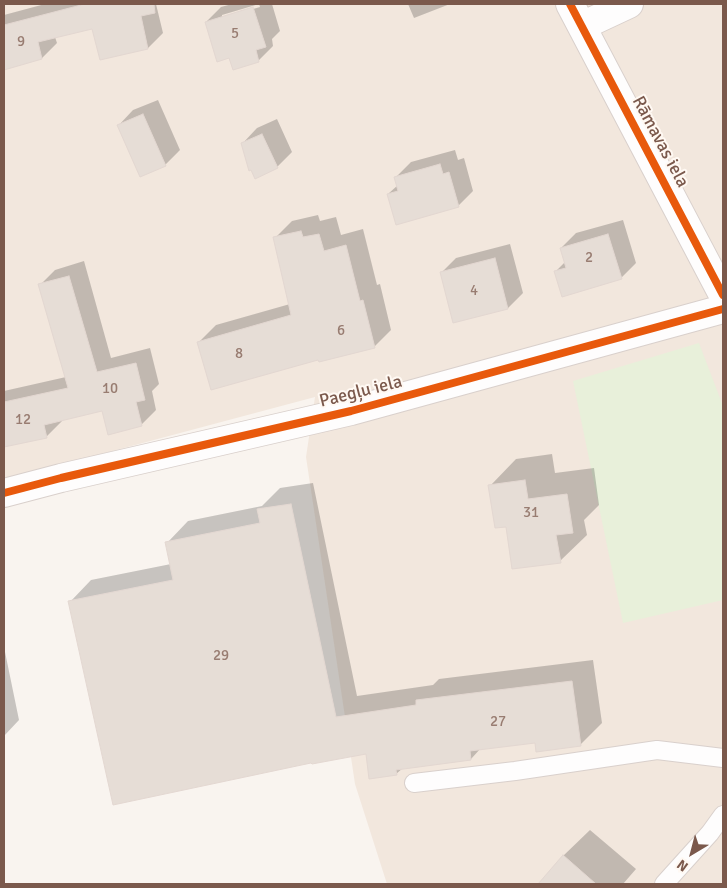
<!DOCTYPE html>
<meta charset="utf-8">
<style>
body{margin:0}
#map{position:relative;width:727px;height:888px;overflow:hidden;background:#f9f4ef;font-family:Signika,sans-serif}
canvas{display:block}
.frame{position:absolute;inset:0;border:5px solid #7b594c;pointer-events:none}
.north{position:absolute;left:667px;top:828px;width:50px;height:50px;-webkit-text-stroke:4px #fff9f3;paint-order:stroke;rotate:217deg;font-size:14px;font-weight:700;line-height:20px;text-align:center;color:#7b594c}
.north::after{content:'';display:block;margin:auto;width:18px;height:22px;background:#7b594c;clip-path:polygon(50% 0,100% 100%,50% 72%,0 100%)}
</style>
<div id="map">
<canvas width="727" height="888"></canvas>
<div class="frame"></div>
<div class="north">N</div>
</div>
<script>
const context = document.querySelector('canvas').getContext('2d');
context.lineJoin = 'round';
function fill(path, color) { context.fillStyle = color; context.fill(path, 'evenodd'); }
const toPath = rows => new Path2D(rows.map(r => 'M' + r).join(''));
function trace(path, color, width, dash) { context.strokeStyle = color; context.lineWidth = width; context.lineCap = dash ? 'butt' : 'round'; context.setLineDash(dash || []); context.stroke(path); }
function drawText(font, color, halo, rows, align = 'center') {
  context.font = font + ' Signika,sans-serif'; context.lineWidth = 4; context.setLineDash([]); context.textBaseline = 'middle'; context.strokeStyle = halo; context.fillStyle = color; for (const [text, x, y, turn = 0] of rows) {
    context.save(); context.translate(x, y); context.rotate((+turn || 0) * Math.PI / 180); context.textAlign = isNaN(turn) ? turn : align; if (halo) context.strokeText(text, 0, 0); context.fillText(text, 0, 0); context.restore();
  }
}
const residential = toPath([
 [4,4,723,4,723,884,387,884,355,784,306,457,315,397,4,480]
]);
const green = toPath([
 [699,343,723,406,723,600,623,623,573,381]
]);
const shadow = toPath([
 [45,4,156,4,163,33,148,48,101,59,93,27,55,37,57,43,42,58,4,68,4,15],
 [232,4,272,4,280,31,272,39,273,46,258,61,230,57,206,22,221,7],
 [259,4,260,7,222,18,222,15],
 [408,4,450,4,414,18],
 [158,100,180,150,165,165,118,126,133,110],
 [277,119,292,152,277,167,242,144,257,128],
 [455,150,458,160,464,158,473,191,458,206,388,194,398,185,396,177,411,162],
 [318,215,320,221,336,217,341,235,363,229,377,285,380,284,391,330,374,347,319,358,199,342,216,325,290,304,275,238,292,221],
 [623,220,636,263,621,278,556,271,565,262,561,248,576,233],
 [510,244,523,293,508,308,454,322,441,273,456,258],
 [84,261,111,358,150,348,159,384,152,391,156,410,141,425,103,409,61,420,62,421,47,436,4,446,4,391,66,377,40,285,55,270],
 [552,454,555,473,594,468,599,505,584,520,587,535,560,561,507,525,490,486,516,459],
 [313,483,357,696,433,685,439,679,593,660,602,723,580,745,536,741,481,748,471,759,403,768,396,774,367,752,70,602,91,580,171,564,167,543,188,521,262,506,280,488],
 [4,647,19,720,4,736],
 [590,830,636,869,623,884,539,884,563,856]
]);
const building = toPath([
 [85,4,154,4,155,13,141,16,148,49,100,60,92,29,38,42,42,59,4,70,4,25,85,4],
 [253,7,266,47,256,50,259,62,233,70,229,58,217,62,205,22,253,7],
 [143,114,166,166,140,177,117,125,143,114],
 [262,134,278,168,255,179,251,170,249,171,241,143,262,134],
 [440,164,443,174,449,172,459,207,396,225,387,194,398,191,394,177,440,164],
 [301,231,303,237,319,234,324,251,346,245,360,301,363,300,375,348,319,362,318,360,211,390,197,342,291,315,273,237,301,231],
 [608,234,622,279,562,297,554,271,566,268,560,248,608,234],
 [495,258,508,309,453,323,440,272,495,258],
 [69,276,97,372,136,363,145,400,136,402,142,426,108,435,102,411,44,425,47,438,4,447,4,402,68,388,38,284,69,276],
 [525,480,528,499,567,494,573,533,556,535,561,563,512,569,506,527,495,528,488,485,525,480],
 [291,504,336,717,416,705,416,700,572,681,581,746,536,752,535,743,470,751,471,760,396,770,397,775,369,779,366,754,312,764,311,763,113,805,68,601,173,580,165,542,260,523,257,509,291,504],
 [563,855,596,884,538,884,563,855]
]);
const service = toPath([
 [414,783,515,771,657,750,723,758],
 [664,884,710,833,723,815]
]);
const minor = toPath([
 [570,4,723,295],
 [582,26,629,4],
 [4,493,61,478,351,411,723,309]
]);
const cycleway = toPath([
 [570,4,723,295],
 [4,493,61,478,351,411,723,309]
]);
const numberNames = [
 ["5",235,34],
 ["9",21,42],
 ["2",589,258],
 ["4",474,291],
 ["6",341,331],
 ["8",239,354],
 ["10",110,389],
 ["12",23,420],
 ["31",531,513],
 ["29",221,656],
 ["27",498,722]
];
const streetNames = [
 ["Rāmavas iela",660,142,62],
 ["Paegļu iela",361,392,-14]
];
fill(residential, '#f2e7dd');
fill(green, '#e8f0da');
fill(shadow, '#0003');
fill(building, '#e6ddd6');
trace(building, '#e3d7d1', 1);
trace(service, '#d9d0cc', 20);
trace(minor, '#d9d0cc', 30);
trace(service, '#fefdfd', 18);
trace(minor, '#fefdfd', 28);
trace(cycleway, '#e8590c', 8);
drawText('15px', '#987c71', null, numberNames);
drawText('18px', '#7b594c', '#fff9f3', streetNames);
</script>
